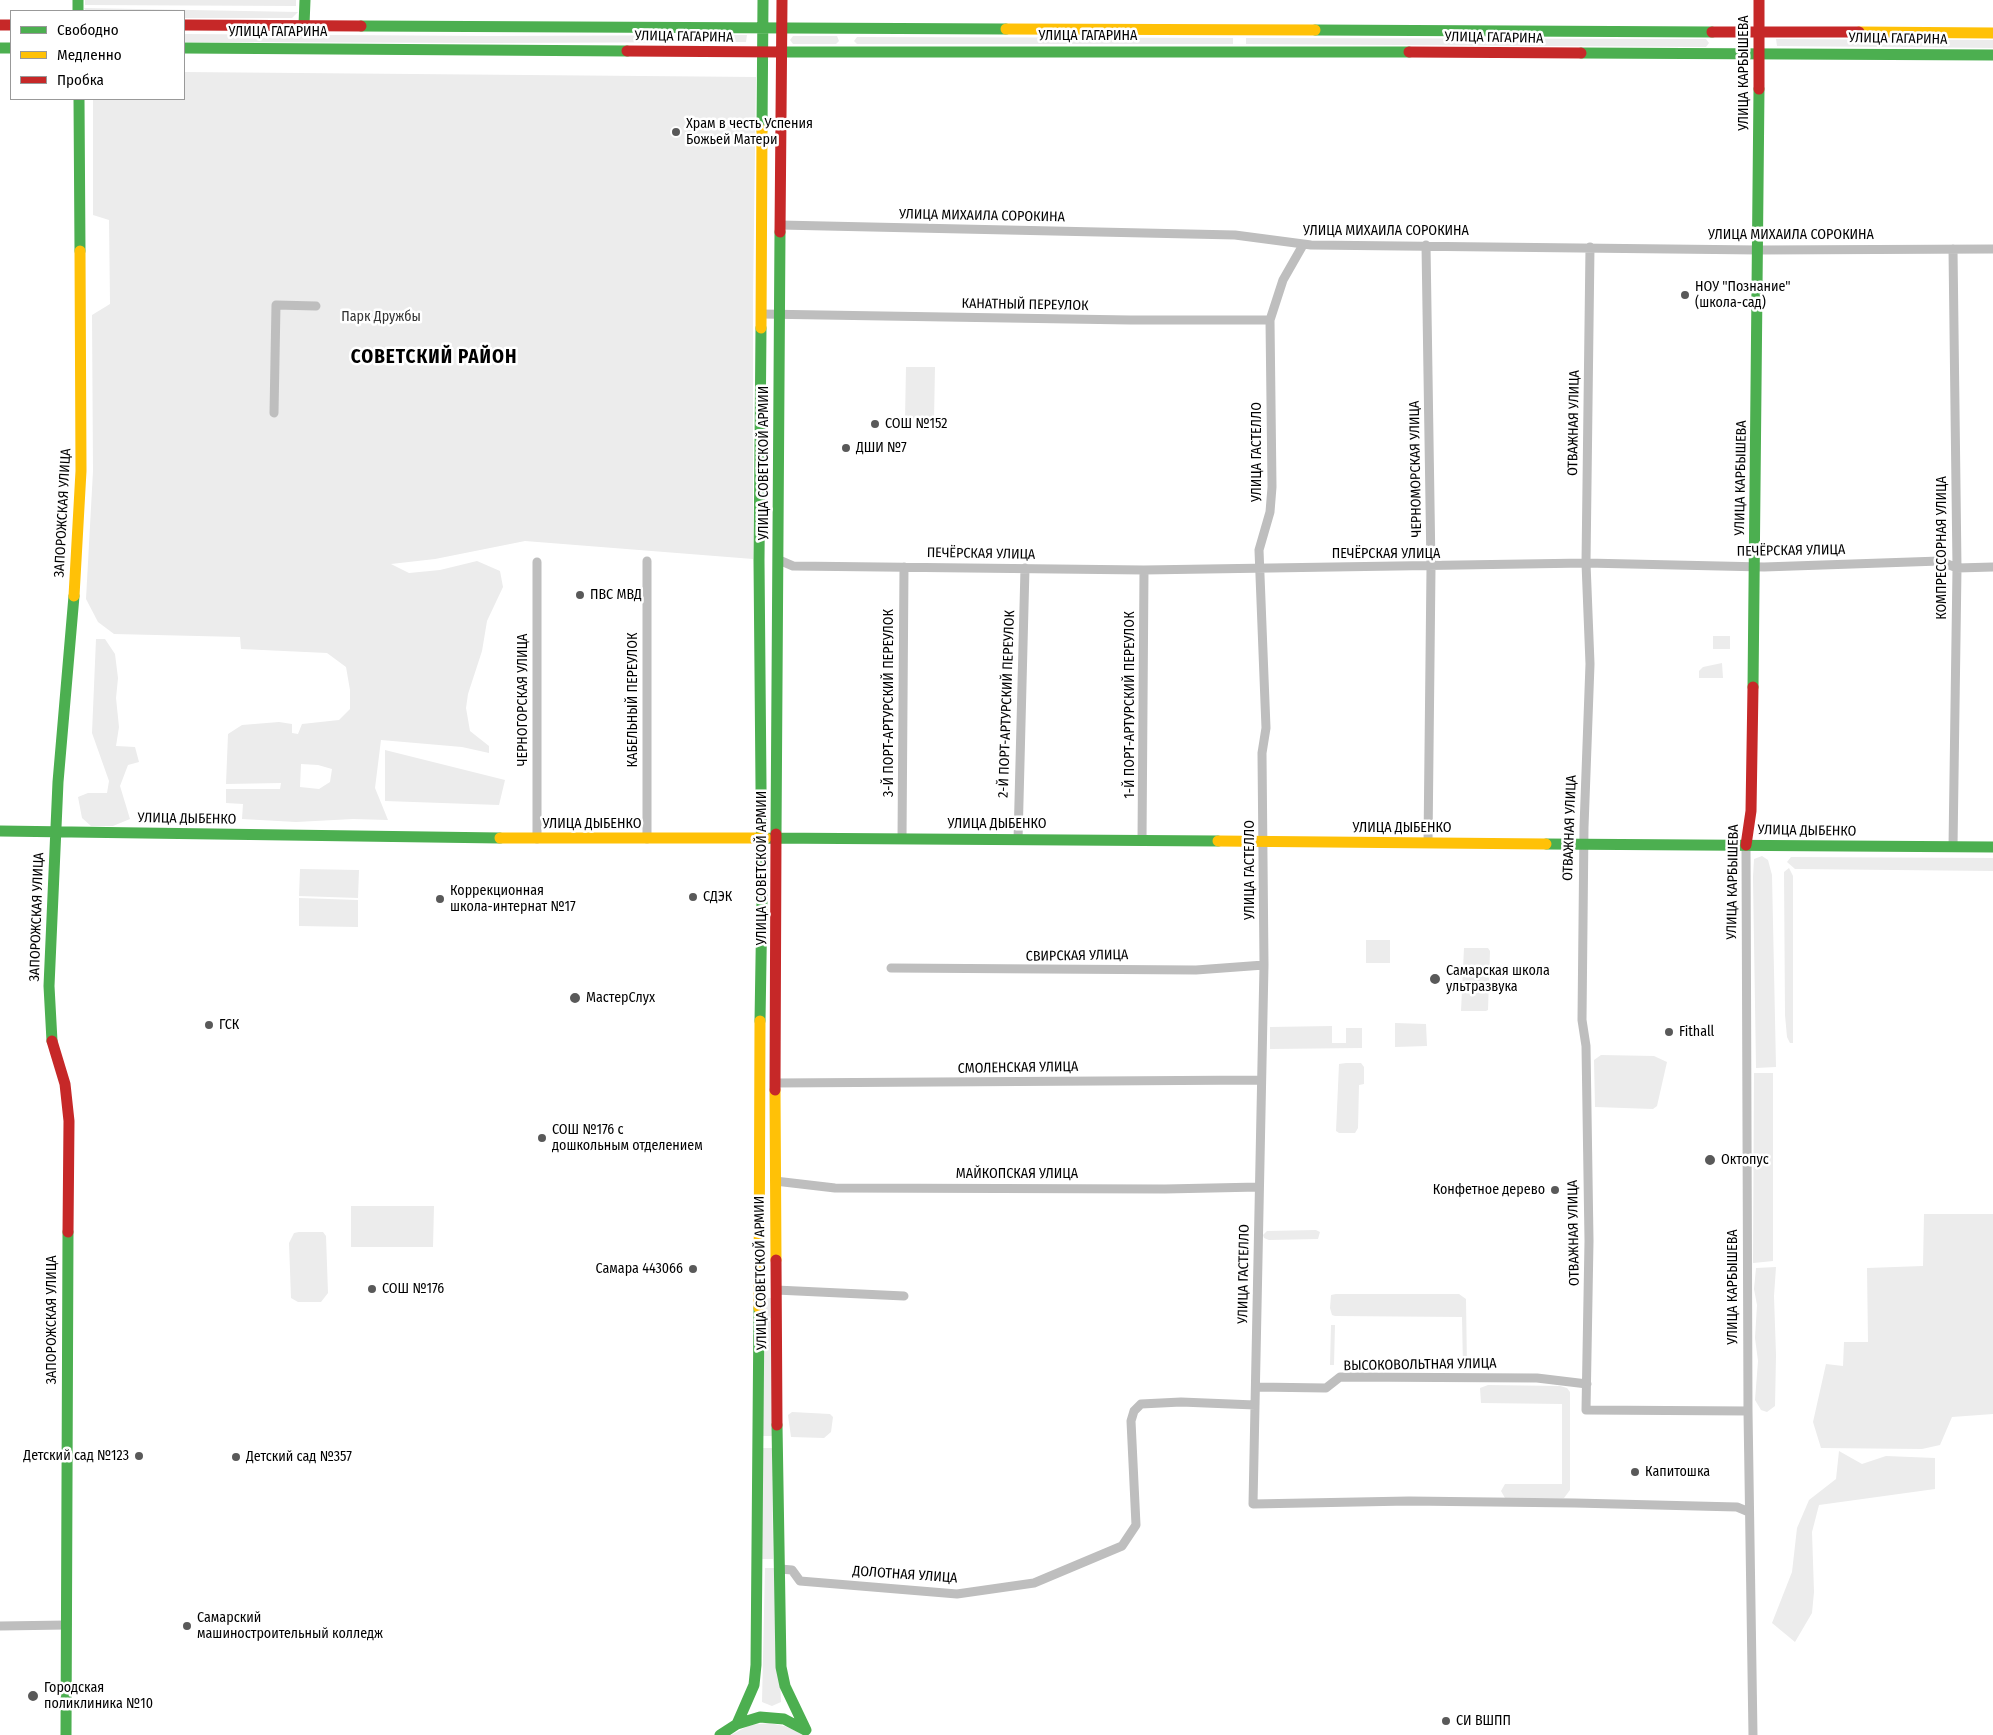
<!DOCTYPE html>
<meta charset="utf-8">
<style>
body{margin:0}
#map{position:relative;width:1993px;height:1735px;overflow:hidden;background:#fff;font-family:"Fira Sans Condensed",sans-serif}
canvas{display:block}
.legend{position:absolute;left:10px;top:10px;width:175px;height:90px;box-sizing:border-box;background:#fff;border:1px solid #999;margin:0;padding:6px 9px;list-style:none;font-size:15px;color:#000}
.legend li{display:flex;align-items:center;gap:10px;height:25px}
.legend b{width:25px;border:1px solid #999}
</style>
<div id="map">
<canvas width="1993" height="1735"></canvas>
<ul class="legend">
<li><b style="height:6px;background:#4caf50"></b>Свободно</li>
<li><b style="height:6px;background:#ffc107"></b>Медленно</li>
<li><b style="height:6px;background:#c62828"></b>Пробка</li>
</ul>
</div>
<script>
const context = document.querySelector('canvas').getContext('2d');
context.lineJoin = 'round';
function fill(path, color) { context.fillStyle = color; context.fill(path, 'evenodd'); }
const toPath = rows => new Path2D(rows.map(r => 'M' + r).join(''));
function trace(path, color, width, dash) { context.strokeStyle = color; context.lineWidth = width; context.lineCap = dash ? 'butt' : 'round'; context.setLineDash(dash || []); context.stroke(path); }
function drawText(font, color, halo, rows, align = 'center') {
  context.font = font + ' "Fira Sans Condensed",sans-serif'; context.lineWidth = 5; context.setLineDash([]); context.textBaseline = 'middle'; context.strokeStyle = halo; context.fillStyle = color; for (const [text, x, y, turn = 0] of rows) {
    context.save(); context.translate(x, y); context.rotate((+turn || 0) * Math.PI / 180); context.textAlign = isNaN(turn) ? turn : align; if (halo) context.strokeText(text, 0, 0); context.fillText(text, 0, 0); context.restore();
  }
}
const green = toPath([
 [85,0,296,0,296,6,85,5],
 [84,8,298,12,292,18,184,18,184,11,86,11],
 [184,34,490,36,747,35,746,42,490,43,184,42],
 [793,36,837,36,839,41,836,44,793,44,790,40],
 [857,37,1233,38,1233,44,857,44,854,41],
 [1246,38,1706,39,1709,43,1706,47,1246,44],
 [1776,39,1993,40,1993,48,1777,46],
 [184,72,756,77,753,296,753,559,525,541,435,559,391,564,409,573,440,570,477,561,500,571,503,587,487,621,482,651,468,694,466,708,470,731,489,746,489,753,462,747,381,740,375,788,388,820,353,819,296,822,242,819,243,804,226,803,226,789,280,789,281,783,226,784,228,734,242,725,279,722,292,724,292,733,298,734,302,724,339,720,350,709,350,690,346,667,327,653,241,649,240,637,114,634,98,622,86,599,93,471,92,315,110,304,109,220,93,215,93,99,184,99],
 [301,764,318,765,332,769,330,782,319,789,300,787],
 [906,367,935,367,934,420,905,419],
 [1713,636,1730,636,1730,649,1713,649],
 [96,639,105,639,115,654,118,678,116,698,119,727,116,746,135,747,139,762,128,765,120,786,130,819,113,826,91,826,82,818,78,797,88,793,107,793,109,781,92,733],
 [1722,663,1723,678,1699,678,1699,671,1703,667],
 [385,750,505,780,499,805,385,801],
 [1762,856,1768,860,1772,875,1776,1067,1756,1068,1753,877,1754,859],
 [1791,857,1993,858,1993,871,1795,869,1787,862],
 [1789,868,1793,876,1793,1043,1790,1043,1787,1037,1785,1015,1784,872],
 [300,869,359,870,358,898,299,896],
 [299,898,358,900,358,927,299,926],
 [1366,940,1390,940,1390,963,1366,963],
 [1464,948,1488,948,1490,951,1488,1010,1486,1011,1461,1011],
 [1395,1023,1426,1024,1427,1046,1395,1047],
 [1332,1026,1332,1043,1346,1043,1346,1028,1362,1028,1362,1048,1270,1049,1270,1027],
 [1601,1055,1654,1056,1667,1062,1657,1106,1653,1109,1595,1107,1594,1060],
 [1346,1063,1361,1063,1364,1067,1364,1084,1359,1085,1358,1128,1355,1133,1339,1133,1336,1131,1339,1064],
 [1754,1073,1773,1073,1773,1261,1753,1263],
 [351,1206,434,1206,433,1247,351,1247],
 [1924,1214,1993,1214,1993,1414,1952,1417,1940,1445,1922,1449,1821,1448,1813,1422,1826,1364,1843,1366,1844,1342,1868,1342,1867,1268,1923,1266],
 [1316,1230,1320,1232,1318,1239,1269,1240,1264,1238,1263,1235,1267,1231],
 [299,1232,323,1232,326,1236,328,1293,321,1302,298,1302,291,1298,289,1243,294,1233],
 [1776,1267,1774,1296,1776,1355,1775,1406,1767,1412,1761,1410,1755,1400,1758,1361,1755,1338,1757,1305,1754,1289,1756,1268],
 [1336,1294,1459,1294,1466,1299,1467,1368,1463,1368,1462,1317,1335,1316,1332,1315,1330,1308,1331,1295],
 [771,1298,773,1436,760,1436,760,1299],
 [1331,1325,1335,1325,1334,1365,1330,1365],
 [1488,1385,1560,1386,1567,1388,1570,1392,1570,1490,1564,1498,1505,1498,1501,1491,1505,1484,1562,1484,1562,1404,1481,1403,1480,1388],
 [792,1412,830,1414,833,1417,831,1432,824,1438,791,1437,788,1415],
 [759,1448,772,1448,773,1559,761,1559],
 [1839,1451,1862,1464,1886,1456,1935,1458,1935,1489,1819,1505,1812,1532,1814,1592,1812,1613,1795,1642,1772,1623,1792,1572,1797,1528,1809,1500,1836,1479],
 [765,1568,776,1568,781,1702,772,1706,762,1702],
 [769,1723,789,1727,802,1735,731,1735,750,1725]
]);
const street = toPath([
 [780,225,1235,235,1311,245,1759,250,1993,249],
 [1303,245,1283,280,1270,320,1272,487,1270,512,1259,550,1266,728,1262,753,1264,965,1253,1504,1409,1501,1575,1503,1737,1507,1749,1512],
 [1426,245,1431,568,1428,843],
 [1590,247,1586,563,1590,664,1584,827,1582,1020,1586,1046,1589,1241,1586,1410,1748,1411],
 [1953,249,1957,568,1953,847],
 [761,314,1130,320,1270,320],
 [274,413,276,305,316,306],
 [779,560,793,566,1144,570,1586,563,1764,567,1940,561,1957,568,1993,567],
 [537,839,537,562],
 [647,839,647,561],
 [902,839,904,567],
 [1018,840,1025,568],
 [1142,841,1144,570],
 [1746,845,1748,1411,1753,1735],
 [891,968,1196,970,1264,965],
 [775,1083,1261,1080],
 [775,1181,835,1188,1165,1189,1259,1187],
 [776,1290,904,1296],
 [1256,1387,1326,1388,1340,1377,1537,1378,1587,1384],
 [780,1569,792,1570,800,1581,957,1594,1034,1583,1122,1546,1136,1525,1131,1421,1134,1411,1141,1404,1181,1402,1255,1405],
 [0,1626,67,1625]
]);
const fast = toPath([
 [78,0,78,11],
 [304,25,305,0],
 [361,26,1006,29],
 [1315,30,1712,32],
 [0,48,11,48],
 [184,48,627,51],
 [780,52,1409,52],
 [1581,53,1993,55],
 [79,99,80,251],
 [762,130,763,0],
 [1753,687,1759,89],
 [0,831,500,838],
 [776,834,780,232],
 [766,838,1218,841],
 [1546,844,1993,847],
 [760,1021,762,899,759,560,761,328],
 [52,1041,49,986,58,782,74,596],
 [777,1425,781,1667,785,1686,806,1730],
 [737,1724,754,1685,756,1665,759,1308],
 [66,1735,68,1232],
 [720,1735,737,1724,760,1717,784,1719,805,1730]
]);
const slow = toPath([
 [1006,29,1315,30],
 [1859,32,1993,33],
 [761,328,762,130],
 [74,596,81,471,80,251],
 [500,838,766,838],
 [1218,841,1546,844],
 [775,1090,776,1260],
 [759,1308,760,1021]
]);
const jam = toPath([
 [1759,0,1759,89],
 [0,25,11,25],
 [184,25,361,26],
 [1712,32,1859,32],
 [627,51,780,52],
 [1409,52,1581,53],
 [780,232,782,0],
 [1746,845,1751,811,1753,687],
 [52,1041,65,1084,69,1121,68,1232],
 [775,1090,776,834],
 [776,1260,777,1425]
]);
const markers = [
 [676,132,5,"#595959"],
 [1685,295,5,"#595959"],
 [875,424,5,"#595959"],
 [846,448,5,"#595959"],
 [580,595,5,"#595959"],
 [693,897,5,"#595959"],
 [440,899,5,"#595959"],
 [1435,979,6,"#595959"],
 [575,998,6,"#595959"],
 [209,1025,5,"#595959"],
 [1669,1032,5,"#595959"],
 [542,1138,5,"#595959"],
 [1710,1160,6,"#595959"],
 [1555,1190,5,"#595959"],
 [693,1269,5,"#595959"],
 [372,1289,5,"#595959"],
 [139,1456,5,"#595959"],
 [236,1457,5,"#595959"],
 [1635,1472,5,"#595959"],
 [187,1626,5,"#595959"],
 [33,1696,6,"#595959"],
 [1446,1721,5,"#595959"]
];
const streetNames = [
 ["УЛИЦА ГАГАРИНА",278,32],
 ["УЛИЦА ГАГАРИНА",1088,36],
 ["УЛИЦА ГАГАРИНА",684,37,1],
 ["УЛИЦА ГАГАРИНА",1494,38,1],
 ["УЛИЦА ГАГАРИНА",1898,39,1],
 ["УЛИЦА КАРБЫШЕВА",1744,73,-90],
 ["УЛИЦА МИХАИЛА СОРОКИНА",982,216,1],
 ["УЛИЦА МИХАИЛА СОРОКИНА",1386,231],
 ["УЛИЦА МИХАИЛА СОРОКИНА",1791,235],
 ["КАНАТНЫЙ ПЕРЕУЛОК",1025,305,1],
 ["ОТВАЖНАЯ УЛИЦА",1574,423,-89],
 ["УЛИЦА ГАСТЕЛЛО",1257,452,-90],
 ["УЛИЦА СОВЕТСКОЙ АРМИИ",764,463,-90],
 ["ЧЕРНОМОРСКАЯ УЛИЦА",1416,469,-91],
 ["УЛИЦА КАРБЫШЕВА",1741,478,-89],
 ["ЗАПОРОЖСКАЯ УЛИЦА",63,513,-87],
 ["КОМПРЕССОРНАЯ УЛИЦА",1942,548,-90],
 ["ПЕЧЁРСКАЯ УЛИЦА",1791,551,-1],
 ["ПЕЧЁРСКАЯ УЛИЦА",981,554,1],
 ["ПЕЧЁРСКАЯ УЛИЦА",1386,554],
 ["ЧЕРНОГОРСКАЯ УЛИЦА",523,700,-90],
 ["КАБЕЛЬНЫЙ ПЕРЕУЛОК",633,700,-90],
 ["3-Й ПОРТ-АРТУРСКИЙ ПЕРЕУЛОК",889,703,-90],
 ["2-Й ПОРТ-АРТУРСКИЙ ПЕРЕУЛОК",1007,704,-88],
 ["1-Й ПОРТ-АРТУРСКИЙ ПЕРЕУЛОК",1130,705,-90],
 ["УЛИЦА ДЫБЕНКО",187,819,1],
 ["УЛИЦА ДЫБЕНКО",592,824],
 ["УЛИЦА ДЫБЕНКО",997,824],
 ["УЛИЦА ДЫБЕНКО",1402,828],
 ["ОТВАЖНАЯ УЛИЦА",1570,828,-88],
 ["УЛИЦА ДЫБЕНКО",1807,831,1],
 ["УЛИЦА СОВЕТСКОЙ АРМИИ",762,868,-90],
 ["УЛИЦА ГАСТЕЛЛО",1250,870,-90],
 ["УЛИЦА КАРБЫШЕВА",1733,882,-89],
 ["ЗАПОРОЖСКАЯ УЛИЦА",37,917,-88],
 ["СВИРСКАЯ УЛИЦА",1077,956,-1],
 ["СМОЛЕНСКАЯ УЛИЦА",1018,1068,-1],
 ["МАЙКОПСКАЯ УЛИЦА",1017,1174],
 ["ОТВАЖНАЯ УЛИЦА",1574,1233,-91],
 ["УЛИЦА СОВЕТСКОЙ АРМИИ",761,1273,-91],
 ["УЛИЦА ГАСТЕЛЛО",1244,1274,-89],
 ["УЛИЦА КАРБЫШЕВА",1733,1287,-90],
 ["ЗАПОРОЖСКАЯ УЛИЦА",52,1320,-90],
 ["ВЫСОКОВОЛЬТНАЯ УЛИЦА",1420,1365,-1],
 ["ДОЛОТНАЯ УЛИЦА",905,1575,4]
];
const poiNames = [
 ["Храм в честь Успения",686,124],
 ["Божьей Матери",686,140],
 ["НОУ \"Познание\"",1695,287],
 ["(школа-сад)",1695,303],
 ["СОШ №152",885,424],
 ["ДШИ №7",856,448],
 ["ПВС МВД",590,595],
 ["Коррекционная",450,891],
 ["школа-интернат №17",450,907],
 ["СДЭК",703,897],
 ["Самарская школа",1446,971],
 ["ультразвука",1446,987],
 ["МастерСлух",586,998],
 ["ГСК",219,1025],
 ["Fithall",1679,1032],
 ["СОШ №176 с",552,1130],
 ["дошкольным отделением",552,1146],
 ["Октопус",1721,1160],
 ["Конфетное дерево",1545,1190,"right"],
 ["Самара 443066",683,1269,"right"],
 ["СОШ №176",382,1289],
 ["Детский сад №123",129,1456,"right"],
 ["Детский сад №357",246,1457],
 ["Капитошка",1645,1472],
 ["Самарский",197,1618],
 ["машиностроительный колледж",197,1634],
 ["Городская",44,1688],
 ["поликлиника №10",44,1704],
 ["СИ ВШПП",1456,1721]
];
const parkNames = [
 ["Парк Дружбы",381,317]
];
const districtNames = [
 ["СОВЕТСКИЙ РАЙОН",434,358]
];
fill(green, '#ececec');
trace(street, '#bebebe', 9);
trace(fast, '#4caf50', 11);
trace(slow, '#ffc107', 11);
trace(jam, '#c62828', 11);
for (const [x, y, r, color] of markers) { const dot = new Path2D(); dot.arc(x, y, r, 0, 2 * Math.PI); context.fillStyle = color; context.fill(dot); trace(dot, '#fff', 2); }
drawText('14px', '#000', '#fff', streetNames);
drawText('14px', '#000', '#fff', poiNames, 'left');
drawText('14px', '#333', '#fff', parkNames);
context.letterSpacing = '1px';
drawText('bold 19px', '#000', '#fff', districtNames);
context.letterSpacing = '0px';
</script>
